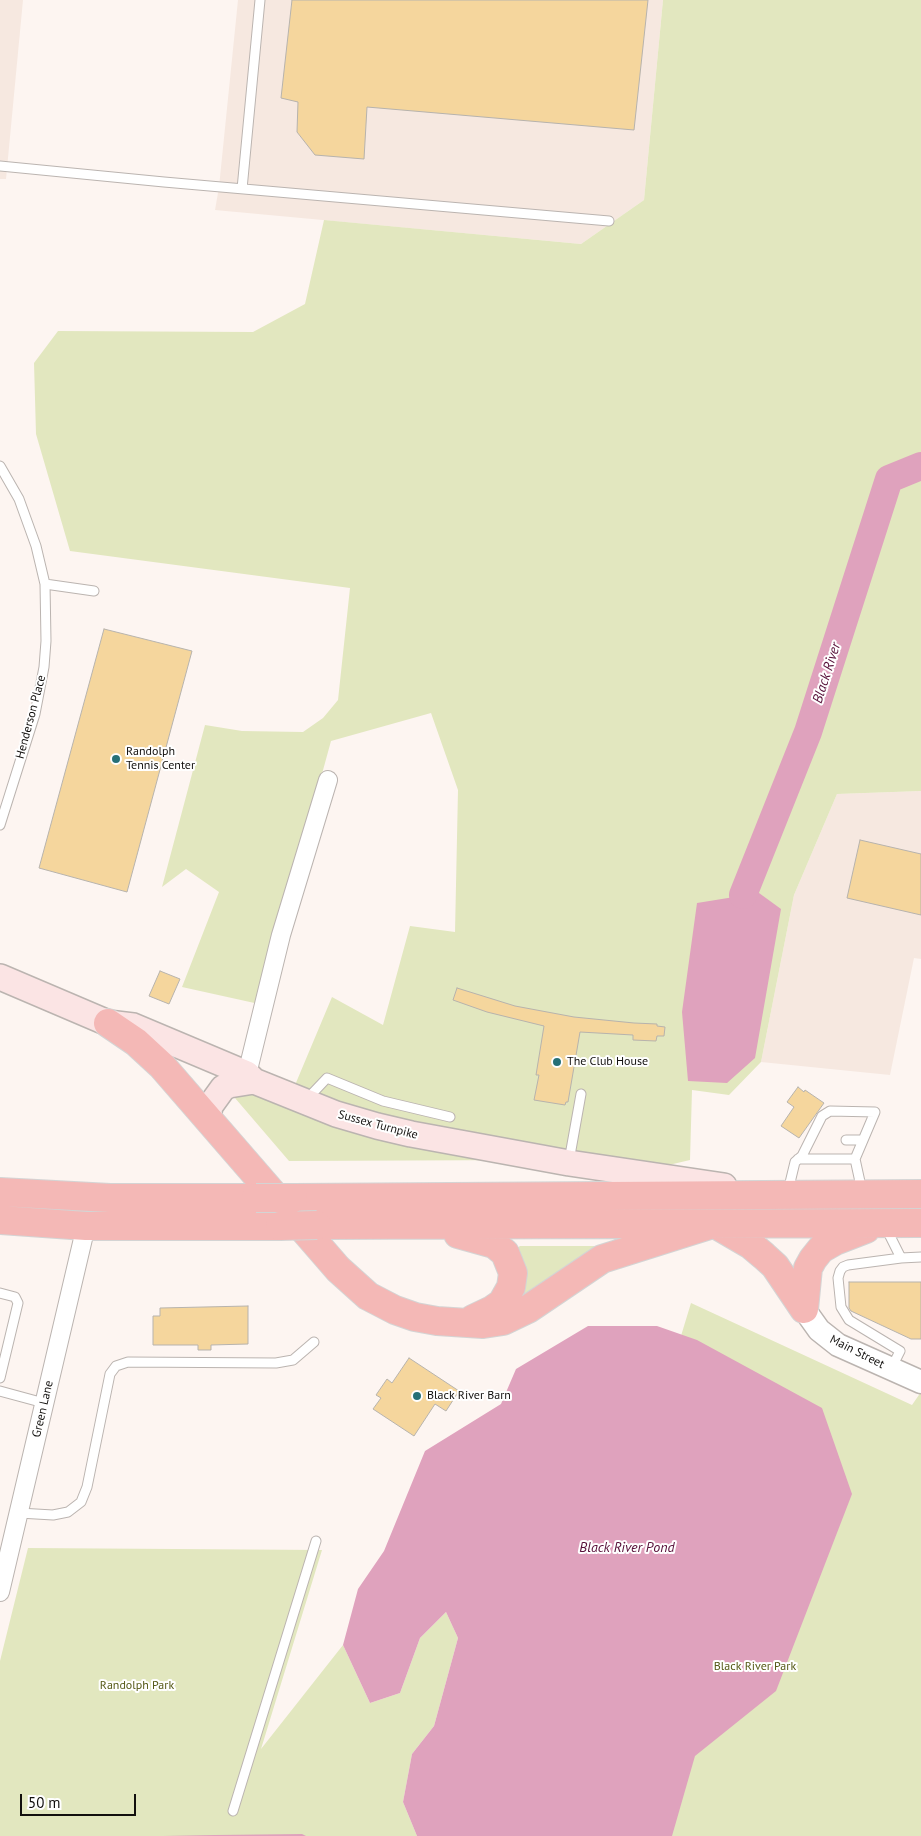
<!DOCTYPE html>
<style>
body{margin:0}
#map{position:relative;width:921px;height:1836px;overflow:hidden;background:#fdf5f1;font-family:"PT Sans",sans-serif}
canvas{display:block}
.scale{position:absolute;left:20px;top:1794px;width:116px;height:22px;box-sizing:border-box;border:2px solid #12100e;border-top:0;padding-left:6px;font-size:15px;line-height:18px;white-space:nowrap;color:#12100e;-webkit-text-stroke:4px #fff;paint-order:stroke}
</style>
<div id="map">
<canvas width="921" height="1836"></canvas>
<div class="scale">50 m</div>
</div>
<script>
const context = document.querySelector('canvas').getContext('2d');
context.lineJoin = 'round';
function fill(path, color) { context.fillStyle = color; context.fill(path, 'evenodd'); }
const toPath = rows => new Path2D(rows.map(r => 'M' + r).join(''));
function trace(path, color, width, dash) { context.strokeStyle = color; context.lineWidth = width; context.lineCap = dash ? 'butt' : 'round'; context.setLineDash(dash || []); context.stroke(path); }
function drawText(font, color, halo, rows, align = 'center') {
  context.font = font + ' "PT Sans",sans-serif'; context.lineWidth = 4; context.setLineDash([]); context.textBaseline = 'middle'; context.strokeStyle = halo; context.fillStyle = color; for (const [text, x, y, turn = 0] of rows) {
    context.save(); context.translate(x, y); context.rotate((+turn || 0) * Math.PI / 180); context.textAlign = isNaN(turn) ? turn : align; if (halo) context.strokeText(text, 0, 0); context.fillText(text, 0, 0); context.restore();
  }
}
const built = toPath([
 [0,0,23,0,6,179,0,179],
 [238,0,663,0,644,200,581,244,215,210,219,187],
 [921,791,921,959,914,958,890,1075,761,1062,794,895,837,794]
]);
const green = toPath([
 [663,0,921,0,921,791,837,794,794,895,761,1062,729,1095,692,1090,690,1160,656,1168,531,1160,289,1161,205,1063,290,1097,332,997,383,1025,410,926,455,932,458,790,431,713,331,741,259,1004,182,987,219,892,186,869,162,887,205,725,242,731,303,732,323,718,338,700,350,588,70,551,36,434,34,363,58,331,253,332,305,304,324,220,581,244,644,200],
 [520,1246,611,1246,516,1300,517,1248],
 [691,1303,912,1405,921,1392,921,1836,529,1836],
 [28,1548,322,1550,261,1749,343,1645,370,1703,400,1693,420,1638,446,1612,458,1638,434,1726,412,1754,403,1802,417,1836,0,1836,0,1661]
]);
const water = toPath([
 [759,893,781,909,755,1058,727,1083,688,1081,682,1012,697,903],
 [588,1326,657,1326,697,1340,822,1408,852,1494,776,1691,695,1756,672,1836,417,1836,403,1802,412,1754,434,1726,458,1638,446,1612,420,1638,400,1693,370,1703,343,1645,358,1589,384,1551,425,1451,501,1404,516,1369],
 [302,1834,306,1836,163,1836,215,1835]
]);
const river = toPath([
 [743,895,808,732,889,479,921,466]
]);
const building = toPath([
 [292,0,648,0,634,130,367,107,364,159,315,155,297,132,298,102,281,98,292,0],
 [104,629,192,651,127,892,39,868,104,629],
 [860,840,921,854,921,915,847,898,860,840],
 [160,971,180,979,169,1004,149,996,160,971],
 [457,988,515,1006,574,1017,634,1023,657,1024,657,1026,665,1027,664,1036,657,1036,656,1041,633,1040,633,1035,580,1032,568,1102,566,1102,565,1105,534,1100,539,1075,536,1075,544,1026,487,1012,453,1000,457,988],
 [798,1087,804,1092,805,1090,824,1103,799,1138,781,1126,794,1107,787,1102,798,1087],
 [849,1282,921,1282,921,1339,911,1339,851,1311,849,1308,849,1282],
 [248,1306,248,1344,211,1345,211,1350,198,1350,198,1345,153,1345,153,1316,160,1316,160,1308,248,1306],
 [409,1358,459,1391,446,1411,435,1404,414,1436,373,1409,381,1398,376,1395,387,1379,392,1383,409,1358]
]);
const service = toPath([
 [0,166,164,182,609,221],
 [242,189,260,0],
 [0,466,19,499,36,546,45,584,46,641,44,667,35,714,0,825],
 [45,584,94,591],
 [307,1099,327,1078,383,1101,450,1117],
 [846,1140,863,1140],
 [798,1159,855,1159],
 [569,1161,581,1094],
 [788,1191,795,1162,802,1156,822,1116,830,1111,875,1112,855,1159,862,1191],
 [886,1228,901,1258,848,1265,843,1267,840,1271,838,1278,841,1307,849,1320,900,1351,891,1369],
 [901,1258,921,1257],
 [0,1293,15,1297,18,1303,0,1378],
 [0,1391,44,1403],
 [19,1513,53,1515,68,1512,81,1502,87,1487,110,1374,116,1366,128,1362,276,1363,293,1360,314,1342],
 [233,1811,316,1541]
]);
const minor = toPath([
 [247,1074,281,935,328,780],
 [0,1592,86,1226]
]);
const tertiary = toPath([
 [804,1309,819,1330,838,1345,921,1382]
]);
const secondary = toPath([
 [0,977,108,1023,133,1026,247,1074,254,1081,336,1114,377,1126,411,1134,569,1163,724,1186],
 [208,1118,210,1106,223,1088,229,1085,254,1081]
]);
const trunk = toPath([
 [108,1023,136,1042,162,1066,338,1269,368,1296,395,1310,415,1317,437,1321,483,1324,503,1321,528,1309,602,1259,713,1224],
 [0,1192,110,1198,256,1198],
 [293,1198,921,1194],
 [0,1220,86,1226,280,1226],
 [715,1224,751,1245,764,1256,775,1266,804,1309],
 [317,1225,921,1223],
 [458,1234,494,1244,505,1253,513,1273,511,1287,502,1303,492,1310,473,1319],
 [804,1309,808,1268,813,1259,821,1249,835,1241,866,1229]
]);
const trunkBridge = toPath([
 [256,1198,293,1198],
 [280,1226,317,1225]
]);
const markers = [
 [116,759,5,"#267077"],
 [557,1062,5,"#267077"],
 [417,1396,5,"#267077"]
];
const streetNames = [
 ["Henderson Place",31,717,-75],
 ["Sussex Turnpike",378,1125,15],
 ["Main Street",857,1352,27],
 ["Green Lane",43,1409,-77]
];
const poiNames = [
 ["Randolph",126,752],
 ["Tennis Center",126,766],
 ["The Club House",567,1062],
 ["Black River Barn",427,1396]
];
const parkNames = [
 ["Black River Park",755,1667],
 ["Randolph Park",137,1686]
];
const waterNames = [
 ["Black River",827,673,-72],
 ["Black River Pond",627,1548]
];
fill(built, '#f6e8e0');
fill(green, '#e2e7bf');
fill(water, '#dfa2bd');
trace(river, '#dfa2bd', 28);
fill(building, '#f5d69d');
trace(building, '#b7b3ad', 1);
trace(service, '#bbb4b0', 11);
trace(minor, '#bbb4b0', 20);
trace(tertiary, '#bbb4b0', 25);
trace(secondary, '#bbb4b0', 28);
trace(trunk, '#d4d4d4', 30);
trace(service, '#fff', 9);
trace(minor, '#fff', 18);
trace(tertiary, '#fff', 22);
trace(secondary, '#fbe4e4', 25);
trace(trunk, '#f4b8b6', 28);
trace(trunkBridge, '#d4d4d4', 30, []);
trace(trunkBridge, '#f4b8b6', 28);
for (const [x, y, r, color] of markers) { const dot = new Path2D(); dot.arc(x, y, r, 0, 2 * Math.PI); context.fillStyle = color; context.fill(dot); trace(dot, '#fff', 2); }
drawText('12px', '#12100e', '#fff', streetNames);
drawText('12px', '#12100e', '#fff', poiNames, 'left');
drawText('12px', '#565a17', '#fff', parkNames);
drawText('italic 14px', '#560f38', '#fff', waterNames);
</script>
